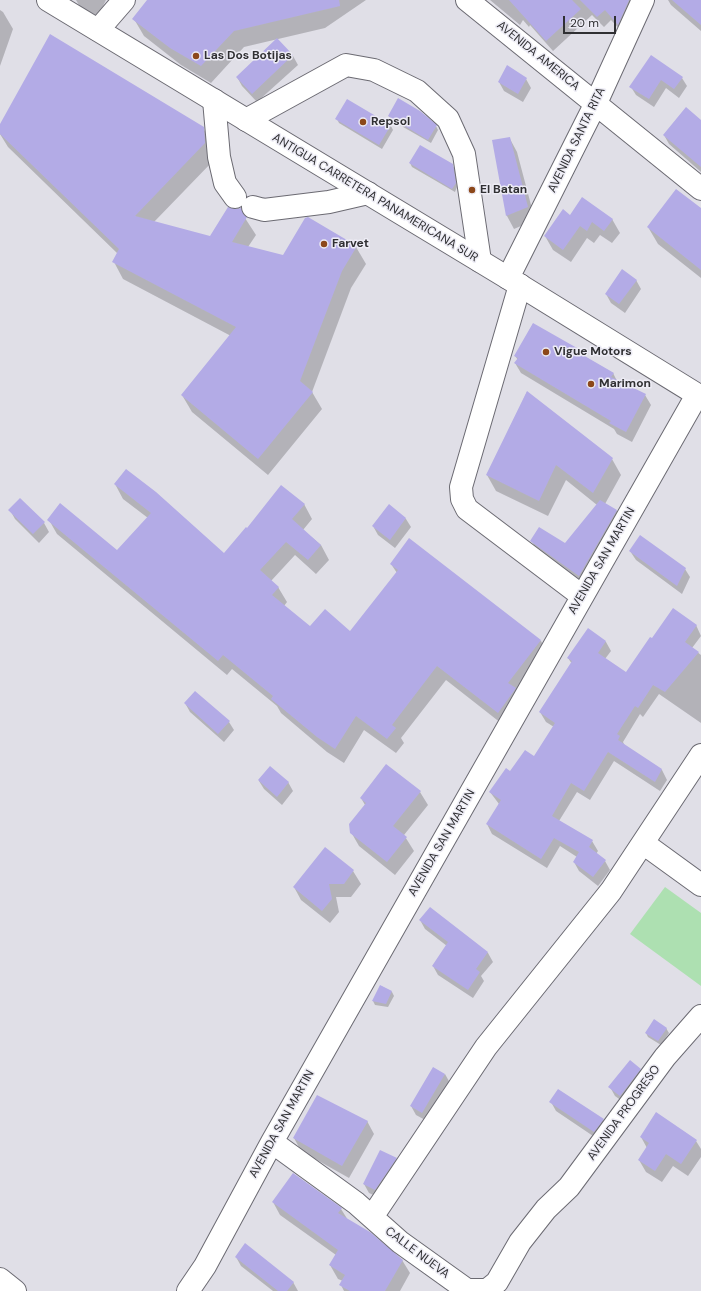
<!DOCTYPE html>
<style>
body{margin:0}
#map{position:relative;width:701px;height:1291px;overflow:hidden;background:#e0dfe7;font-family:"DM Sans",sans-serif}
canvas{display:block}
.scale{position:absolute;left:563px;top:16px;width:53px;height:18px;box-sizing:border-box;border:2px solid #303033;border-top:0;padding-left:5px;font-size:12px;line-height:14px;white-space:nowrap;color:#303033;-webkit-text-stroke:3px #edecf5;paint-order:stroke}
</style>
<div id="map">
<canvas width="701" height="1291"></canvas>
<div class="scale">20 m</div>
</div>
<script>
const context = document.querySelector('canvas').getContext('2d');
context.lineJoin = 'round';
function fill(path, color) { context.fillStyle = color; context.fill(path, 'evenodd'); }
const toPath = rows => new Path2D(rows.map(r => 'M' + r).join(''));
function trace(path, color, width, dash) { context.strokeStyle = color; context.lineWidth = width; context.lineCap = dash ? 'butt' : 'round'; context.setLineDash(dash || []); context.stroke(path); }
function drawText(font, color, halo, rows, align = 'center') {
  context.font = font + ' "DM Sans",sans-serif'; context.lineWidth = 3; context.setLineDash([]); context.textBaseline = 'middle'; context.strokeStyle = halo; context.fillStyle = color; for (const [text, x, y, turn = 0] of rows) {
    context.save(); context.translate(x, y); context.rotate((+turn || 0) * Math.PI / 180); context.textAlign = isNaN(turn) ? turn : align; if (halo) context.strokeText(text, 0, 0); context.fillText(text, 0, 0); context.restore();
  }
}
const green = toPath([
 [665,887,701,913,701,986,630,934]
]);
const shadow = toPath([
 [76,0,106,0,98,16,80,7],
 [148,0,366,0,325,28,244,47,211,83,181,65,144,36,134,19],
 [490,0,639,0,624,34,611,20,604,27,592,15,553,51,530,25,529,27,523,20,520,25],
 [668,0,701,0,701,31,671,5],
 [0,10,3,12,13,29,0,66],
 [277,40,293,56,298,65,257,102,242,86,237,77],
 [651,56,682,78,687,86,679,98,666,88,654,107,636,95,631,87],
 [526,79,531,88,523,102,504,91,499,82],
 [347,100,391,126,393,130,382,149,339,123,337,119],
 [389,116,436,126,438,130,431,143,391,120],
 [701,121,701,172,669,144,664,135],
 [0,126,203,128,213,145,214,160,154,222,210,237,245,218,256,235,248,247,283,257,308,218,356,247,366,264,351,288,312,392,322,409,268,475,192,412,182,395,231,336,123,279,114,262,118,254,8,147,0,134],
 [510,139,517,152,535,220,514,229,507,216,498,163],
 [410,163,452,165,455,169,457,187,455,192,412,167],
 [701,210,701,278,658,244,648,227],
 [571,216,612,219,620,233,612,243,600,235,594,243,587,238,571,262,553,250,545,236],
 [636,280,641,289,625,313,611,303,606,294],
 [533,324,577,349,580,354,613,373,617,381,645,395,651,405,632,442,617,434,614,429,521,373,515,363,518,360,515,356],
 [527,392,612,459,621,475,605,504,617,511,624,524,586,589,539,555,532,541,565,544,597,505,566,480,548,516,496,491,487,475],
 [115,484,224,555,304,504,312,519,303,530,321,545,329,560,316,574,295,555,271,581,278,587,287,602,284,606,310,628,351,633,397,573,391,564,410,540,541,641,549,655,506,727,446,680,401,738,404,743,396,753,364,730,344,763,327,752,281,713,277,706,232,669,227,675,57,534,49,520,117,551,148,518,123,499],
 [20,499,44,523,49,532,39,543,15,519,10,510],
 [389,506,406,519,411,527,395,548,378,535,373,526],
 [630,551,685,569,690,577,682,594,636,560],
 [696,625,701,636,692,648,701,655,701,723,659,694,643,717,640,714,623,742,625,746,662,770,667,780,660,791,614,761,590,800,577,792,559,821,592,841,598,851,596,854,605,861,610,870,598,886,579,871,574,862,577,857,560,846,547,868,492,834,487,824,499,804,490,792,510,772,535,758,554,727,546,722,540,712,572,664,568,658,588,630,606,642,611,651,605,659,626,674,652,639],
 [185,703,229,722,234,730,224,742,190,712],
 [259,781,288,782,293,791,282,805,264,789],
 [420,792,428,805,404,835,414,851,395,875,359,846,351,832,365,805,361,798],
 [353,871,361,884,351,897,336,897,339,912,330,923,301,900,294,887],
 [430,908,488,953,493,962,481,976,484,981,473,998,438,975,433,966,447,946,425,929,420,920],
 [381,986,392,992,394,996,388,1007,375,1005,373,1001],
 [666,1028,669,1033,661,1045,648,1037,646,1033],
 [640,1070,645,1078,626,1104,615,1096,610,1087],
 [445,1074,450,1083,427,1121,416,1115,411,1106],
 [551,1102,603,1120,608,1129,599,1140,556,1111],
 [656,1113,696,1141,701,1149,701,1157,688,1176,673,1166,662,1182,646,1172,639,1160,647,1148,641,1137],
 [367,1121,374,1134,349,1178,301,1151,294,1138],
 [396,1159,401,1167,380,1198,369,1193,364,1184],
 [273,1202,341,1209,348,1220,402,1260,410,1273,400,1291,344,1291,341,1285,343,1281,338,1279,330,1265,336,1255,280,1215],
 [236,1257,293,1282,298,1291,273,1291,241,1266]
]);
const building = toPath([
 [147,0,339,0,340,6,234,31,201,66,170,48,132,19],
 [509,0,572,0,581,9,546,41],
 [580,0,629,0,618,25,605,10,597,17],
 [672,0,701,0,701,25],
 [50,34,204,127,205,143,135,216,210,236,228,207,236,209,241,208,244,215,247,217,232,242,283,255,305,218,308,217,357,246,342,271,300,381,313,392,258,459,181,395,236,327,112,262,119,249,0,134,0,124],
 [277,38,293,55,252,94,236,77],
 [651,55,683,77,674,89,661,80,649,99,629,87],
 [507,65,527,78,518,94,498,82],
 [398,98,420,111,437,125,428,140,388,116],
 [347,99,391,125,379,145,335,119],
 [686,107,701,120,701,167,663,135],
 [510,137,528,207,506,216,492,140],
 [420,145,453,164,456,183,452,189,409,163],
 [676,189,701,208,701,270,647,227],
 [582,197,613,219,604,231,592,222,587,231,580,226,563,250,544,236,563,209,570,215],
 [622,269,637,280,619,304,605,294],
 [533,323,577,348,576,351,614,373,611,377,646,394,626,432,609,423,611,421,514,363,518,358,514,356],
 [527,391,613,458,593,493,556,465,539,501,486,475],
 [126,469,156,492,224,553,246,527,247,528,281,485,305,504,292,519,321,545,308,560,286,542,260,570,279,587,272,595,310,626,325,609,350,631,398,570,390,564,409,538,541,640,508,683,516,688,498,713,437,666,392,725,396,728,387,739,356,716,335,749,317,737,271,699,273,696,223,655,218,661,47,520,60,503,117,550,151,513,114,484],
 [20,498,45,522,33,534,8,510],
 [600,500,617,510,579,576,530,541,539,527,565,543],
 [389,504,406,518,390,540,372,526],
 [640,535,686,568,677,586,629,551],
 [673,608,697,625,685,642,699,652,665,692,653,685,638,708,635,706,617,734,620,736,618,740,662,769,655,782,608,752,584,791,571,783,552,816,593,840,589,847,606,860,593,877,573,862,579,852,554,838,541,859,486,824,501,800,489,792,506,768,510,771,525,750,534,756,555,723,539,712,572,661,567,658,588,628,606,641,598,653,626,672,650,637,652,638],
 [195,691,230,721,218,734,184,703],
 [386,764,421,791,393,826,407,837,387,862,350,833,349,824,366,803,360,798],
 [270,766,289,782,277,797,258,780],
 [325,847,354,870,344,884,329,884,332,899,322,911,293,887],
 [430,907,488,952,476,969,480,972,468,990,432,966,448,942,419,920],
 [380,985,392,991,386,1004,372,1001],
 [654,1019,667,1028,658,1041,645,1033],
 [630,1060,641,1069,620,1096,608,1087],
 [433,1067,445,1074,422,1113,410,1106],
 [558,1089,604,1119,594,1132,549,1102],
 [317,1095,368,1121,342,1166,293,1138],
 [656,1112,697,1140,681,1164,666,1154,655,1171,638,1160,649,1143,640,1137],
 [380,1150,397,1158,375,1190,363,1184],
 [293,1173,342,1208,338,1213,370,1232,403,1260,385,1291,350,1291,339,1285,345,1275,329,1265,338,1250,272,1202],
 [245,1243,294,1282,287,1291,278,1291,235,1257]
]);
const minor = toPath([
 [467,0,701,189],
 [98,30,124,0],
 [214,100,219,157,225,183,235,197],
 [246,120,346,65,374,70,417,91,448,119,464,154,480,261],
 [253,207,264,210,329,202,368,193],
 [508,278,596,103,643,0],
 [520,285,461,487,462,499,467,509,582,596],
 [643,843,701,885],
 [272,1142,356,1203,400,1242,467,1290,487,1290,497,1282,520,1242,546,1209,569,1187,665,1057,701,1016],
 [372,1217,486,1047,611,891,701,755],
 [0,1279,15,1291],
 [188,1291,205,1266,272,1142,697,395]
]);
const highway = toPath([
 [48,0,508,278,701,397]
]);
const markers = [
 [196,56,4,"#8c481a"],
 [363,122,4,"#8c481a"],
 [472,190,4,"#8c481a"],
 [324,244,4,"#8c481a"],
 [546,352,4,"#8c481a"],
 [591,384,4,"#8c481a"]
];
const poiNames = [
 ["Las Dos Botijas",204,56],
 ["Repsol",371,122],
 ["El Batan",480,190],
 ["Farvet",332,244],
 ["Vigue Motors",554,352],
 ["Marimon",599,384]
];
const streetNames = [
 ["AVENIDA AMERICA",538,56,39],
 ["AVENIDA SANTA RITA",577,140,-64],
 ["ANTIGUA CARRETERA PANAMERICANA SUR",375,198,31],
 ["AVENIDA SAN MARTIN",602,561,-60],
 ["AVENIDA SAN MARTIN",442,843,-60],
 ["AVENIDA PROGRESO",624,1113,-54],
 ["AVENIDA SAN MARTIN",282,1124,-61],
 ["CALLE NUEVA",417,1253,37]
];
fill(green, '#ade0b1');
fill(shadow, '#0003');
fill(building, '#b3abe6');
trace(minor, '#6b6a72', 24);
trace(highway, '#6b6a72', 24);
trace(minor, '#fff', 22);
trace(highway, '#fff', 22);
for (const [x, y, r, color] of markers) { const dot = new Path2D(); dot.arc(x, y, r, 0, 2 * Math.PI); context.fillStyle = color; context.fill(dot); trace(dot, '#edecf5', 1.5); }
drawText('bold 12px', '#303033', '#edecf5', poiNames, 'left');
drawText('12px', '#303033', '#edecf5', streetNames);
</script>
